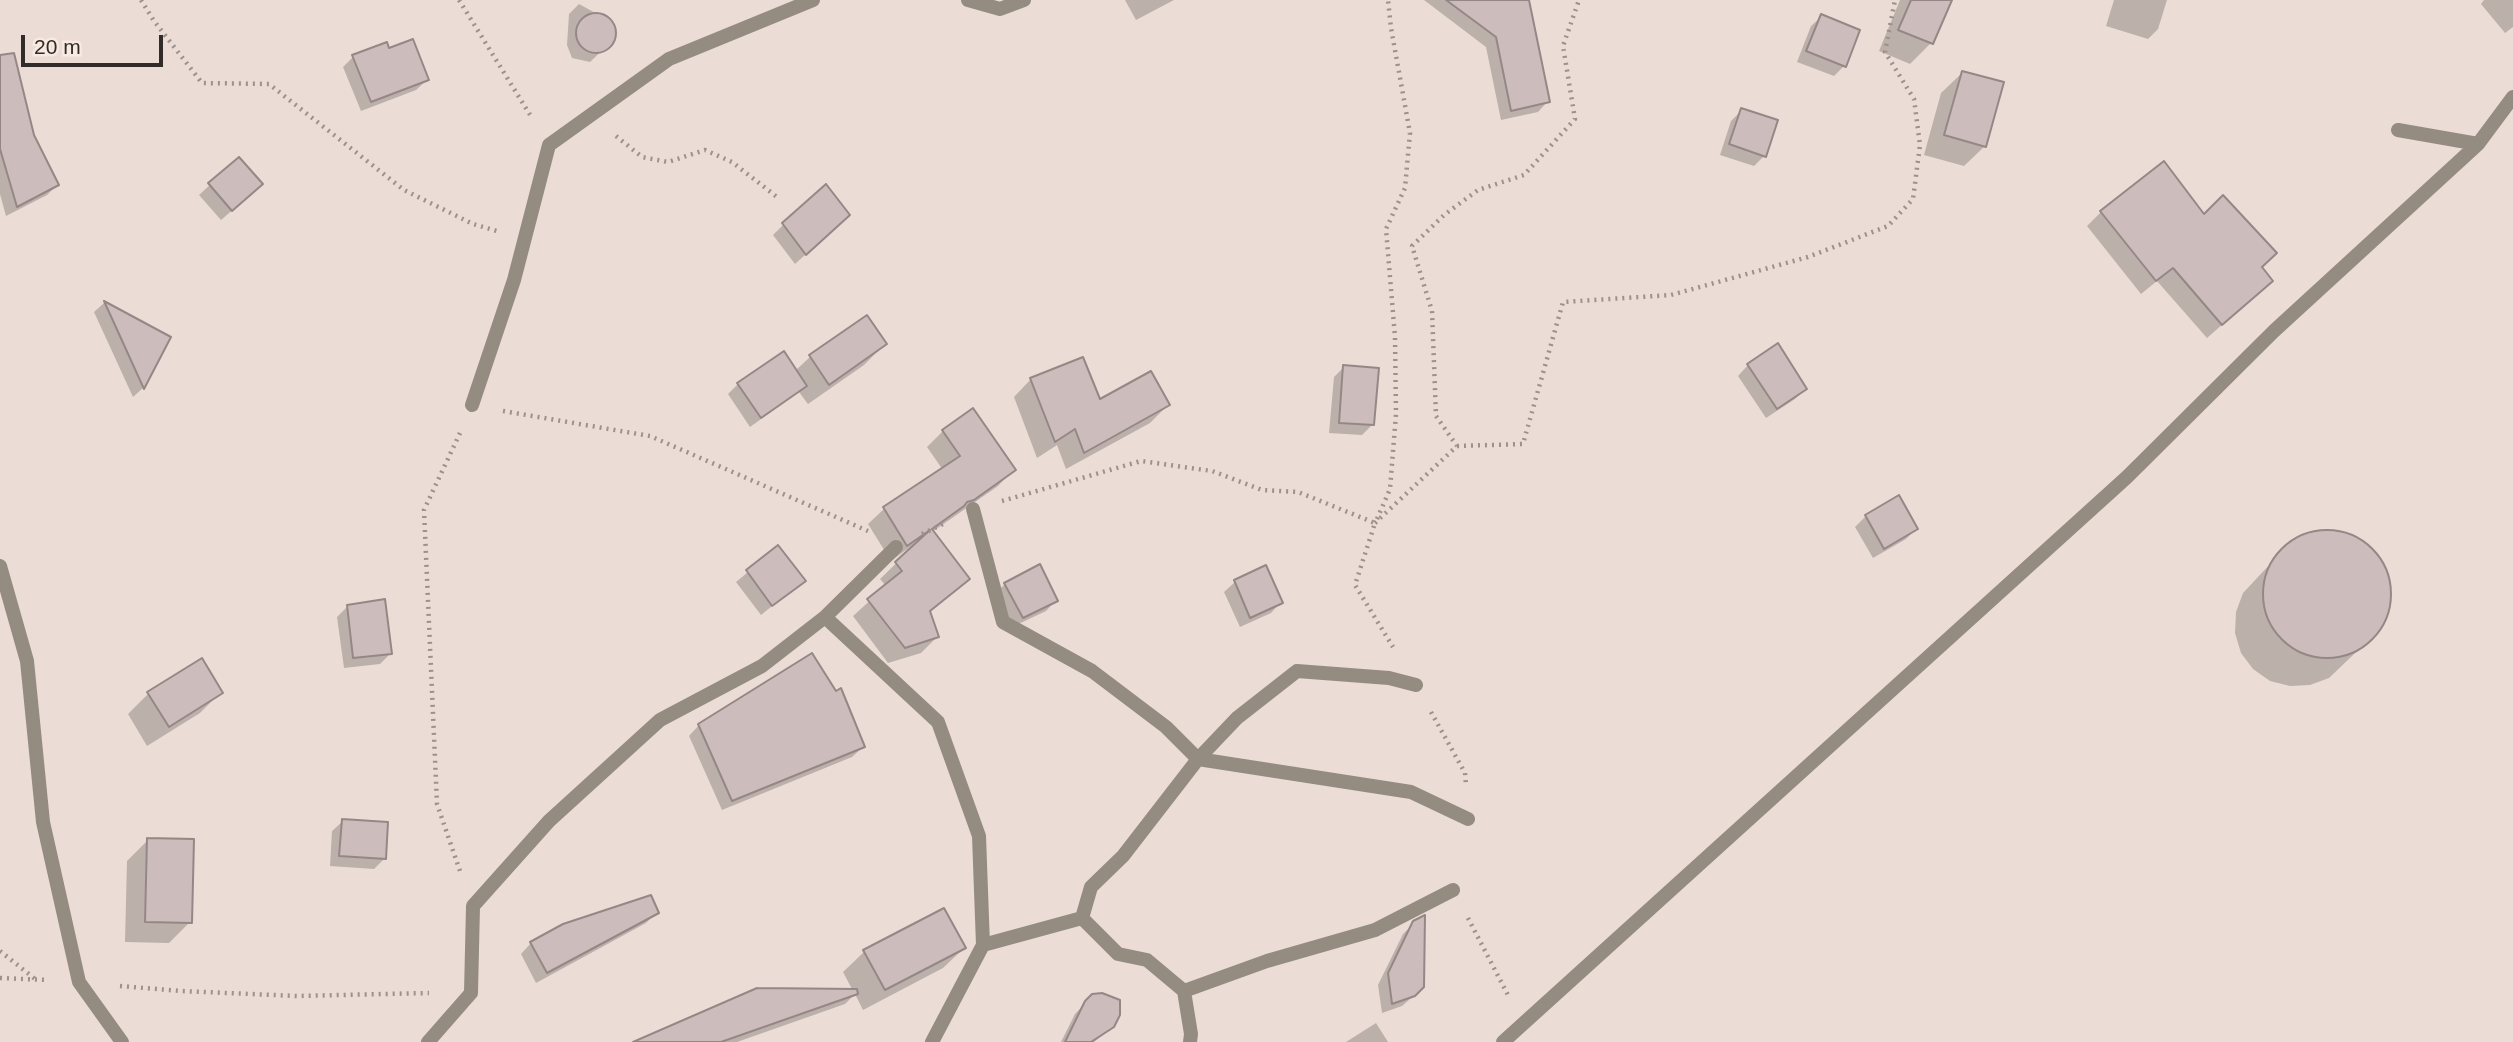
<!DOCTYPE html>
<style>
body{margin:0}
#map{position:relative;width:2513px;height:1042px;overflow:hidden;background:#ebdcd6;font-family:Helvetica,sans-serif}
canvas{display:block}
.scale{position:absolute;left:21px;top:35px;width:142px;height:32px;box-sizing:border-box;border:4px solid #312b29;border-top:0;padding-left:9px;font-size:21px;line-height:24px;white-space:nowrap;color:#312b29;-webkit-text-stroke:5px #f8eae3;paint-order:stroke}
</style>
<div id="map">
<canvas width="2513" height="1042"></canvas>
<div class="scale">20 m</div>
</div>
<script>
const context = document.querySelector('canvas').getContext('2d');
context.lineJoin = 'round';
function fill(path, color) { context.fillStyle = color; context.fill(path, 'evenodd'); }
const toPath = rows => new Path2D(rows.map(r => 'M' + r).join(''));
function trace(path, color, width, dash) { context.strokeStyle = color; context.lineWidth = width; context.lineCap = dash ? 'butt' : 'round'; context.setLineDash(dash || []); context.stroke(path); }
const shadow = toPath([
 [1125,0,1174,0,1136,20],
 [1424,0,1527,0,1548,101,1538,112,1501,120,1486,47],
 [1900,0,1950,0,1931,43,1910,64,1879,51],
 [2114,0,2167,0,2158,29,2148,39,2106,26],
 [2484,0,2513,0,2513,27,2505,33,2481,4],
 [579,4,610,21,614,39,590,62,572,58,567,45,569,14],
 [1822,16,1844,66,1834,76,1797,62,1811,26],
 [388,50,427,80,416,90,361,111,343,67,353,57],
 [1962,73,1985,146,1964,166,1924,155,1941,93],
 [1742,110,1764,156,1754,166,1720,155,1731,121],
 [0,124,33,136,57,185,47,195,6,216,0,194],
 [238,159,250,195,221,220,199,195],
 [2101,212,2204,216,2260,268,2256,295,2207,338,2157,281,2141,294,2087,226],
 [783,225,838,225,795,264,773,235],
 [104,303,169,337,143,388,133,397,94,312],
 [866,317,885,344,864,365,808,404,799,392,750,427,728,394,738,384,795,371,810,357],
 [1748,365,1805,389,1795,399,1766,418,1738,376],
 [1344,367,1372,425,1362,435,1329,433,1334,377],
 [1031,379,1099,402,1168,405,1150,423,1066,469,1057,445,1037,458,1014,397],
 [943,431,1013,470,998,486,932,532,968,579,929,613,937,637,921,653,888,663,853,616,886,586,880,579,911,549,910,547,891,561,868,524,884,509,943,470,927,447],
 [1899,498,1916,529,1906,539,1873,558,1855,527,1866,516],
 [2324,531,2346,534,2364,543,2378,557,2387,576,2390,596,2386,616,2375,634,2329,678,2310,685,2290,686,2270,681,2253,669,2241,653,2235,633,2236,612,2243,593,2286,547,2304,536],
 [778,547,803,581,761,615,736,582],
 [1265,567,1281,602,1271,613,1240,627,1224,592,1235,582],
 [1005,584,1056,600,1046,611,1012,627,995,594],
 [348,606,390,654,380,664,344,668,337,617],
 [221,692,200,713,147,746,128,714,148,694],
 [699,725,863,747,852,757,722,810,689,736],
 [343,821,384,859,374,869,330,866,332,831],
 [148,840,190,922,169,943,125,942,127,861],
 [657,912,646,923,536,983,521,954,531,943],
 [1414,923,1419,991,1402,1006,1382,1013,1378,985,1403,934],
 [964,948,943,968,863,1010,855,994,845,1004,737,1042,638,1042,853,991,843,972,864,952],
 [1092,996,1113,1026,1094,1042,1061,1042,1075,1014],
 [1376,1023,1388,1042,1346,1042]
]);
const building = toPath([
 [1446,0,1529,0,1550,102,1511,111,1496,37,1446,0],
 [1911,0,1952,0,1933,44,1898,30,1911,0],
 '576 33a20 20 0 1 1 40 0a20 20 0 1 1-40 0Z',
 [1821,14,1860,30,1846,67,1806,51,1821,14],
 [413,39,429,80,371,102,352,55,387,42,389,48,413,39],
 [14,53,34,135,59,185,17,207,0,149,0,55,14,53],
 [1962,71,2004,82,1986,147,1944,135,1962,71],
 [1741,108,1778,120,1766,157,1729,144,1741,108],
 [239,157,263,184,232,211,208,183,239,157],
 [2164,161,2204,214,2223,195,2277,253,2262,267,2273,281,2222,325,2173,268,2156,281,2100,211,2164,161],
 [826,184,850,215,806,255,782,223,826,184],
 [104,301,171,337,144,389,104,301],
 [867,315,887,344,829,385,809,355,867,315],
 [1778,343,1807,389,1777,409,1747,364,1778,343],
 [784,351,807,386,761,418,737,383,784,351],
 [1083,357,1100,399,1151,371,1170,405,1084,453,1075,429,1055,442,1030,378,1083,357],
 [1343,365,1379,368,1374,425,1339,423,1343,365],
 [973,408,1016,470,974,500,967,502,964,506,932,529,970,579,930,611,939,637,905,648,867,599,902,571,895,562,930,530,907,546,883,507,960,456,942,430,973,408],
 [1899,495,1918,529,1884,549,1865,515,1899,495],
 '2263 594a64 64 0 1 1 128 0a64 64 0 1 1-128 0Z',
 [778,545,806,581,772,606,746,570,778,545],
 [1040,564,1058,601,1023,618,1004,583,1040,564],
 [1266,565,1283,603,1250,618,1234,580,1266,565],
 [385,599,392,654,353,658,347,605,385,599],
 [812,653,836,691,841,688,865,747,732,801,698,724,812,653],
 [202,658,223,693,169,727,147,692,202,658],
 [342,819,388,822,386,859,339,856,342,819],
 [147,838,194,839,192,923,145,922,147,838],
 [651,895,659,913,547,973,530,942,563,924,651,895],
 [944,908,966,948,885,990,863,950,944,908],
 [1425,915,1424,987,1415,996,1392,1004,1388,973,1413,921,1425,915],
 [757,988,857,989,858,994,721,1042,633,1042,757,988],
 [1102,993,1120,1000,1120,1015,1114,1027,1091,1042,1065,1042,1085,1001,1092,994,1102,993]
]);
const path = toPath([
 [141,0,154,21,202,83,269,84,404,190,473,224,497,231],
 [459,0,532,118],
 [616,136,642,157,668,162,705,150,732,162,777,197],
 [503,411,650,436,868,531],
 [460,433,424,510,437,804,461,874],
 [1457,446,1523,444,1563,302,1671,295,1808,257,1888,226,1913,199,1920,145,1914,99,1885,52,1895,0],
 [1002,501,1141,461,1212,471,1262,490,1298,492,1375,523,1355,585,1393,647],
 [1377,519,1390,489,1396,414,1395,337,1386,229,1405,188,1410,133,1391,28,1388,0],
 [1375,523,1457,446,1436,416,1432,311,1412,246,1444,215,1478,190,1524,175,1575,119,1563,46,1579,0],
 [922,534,945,523],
 [1431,712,1465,773,1466,785],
 [1468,918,1509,997],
 [0,951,35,979],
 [0,978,48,980],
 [120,986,181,991,297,996,429,993]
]);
const minor = toPath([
 [968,0,1000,9,1024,0],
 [2398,130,2478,144],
 [472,405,514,280,549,145,669,59,813,0],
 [973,509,1003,622,1092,671,1166,727,1198,759,1411,792,1468,819],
 [0,566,27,661,43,822,79,982,122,1042],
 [825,617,938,722,979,836,983,945,932,1042],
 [1082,918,1118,954,1147,960,1184,991,1267,961,1375,930,1453,890],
 [983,945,1082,918,1091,887,1123,856,1198,759,1237,718,1297,671,1389,678,1416,685],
 [1184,991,1191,1034,1190,1042],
 [428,1042,471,993,473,906,549,821,660,720,762,666,825,617,896,547],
 [1503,1042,2127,477,2274,331,2478,144,2513,97]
]);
fill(shadow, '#0003');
fill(building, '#ccbcbc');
trace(building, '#968787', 2);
trace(path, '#9c918c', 4.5, [2, 5]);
trace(minor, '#948c80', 14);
</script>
